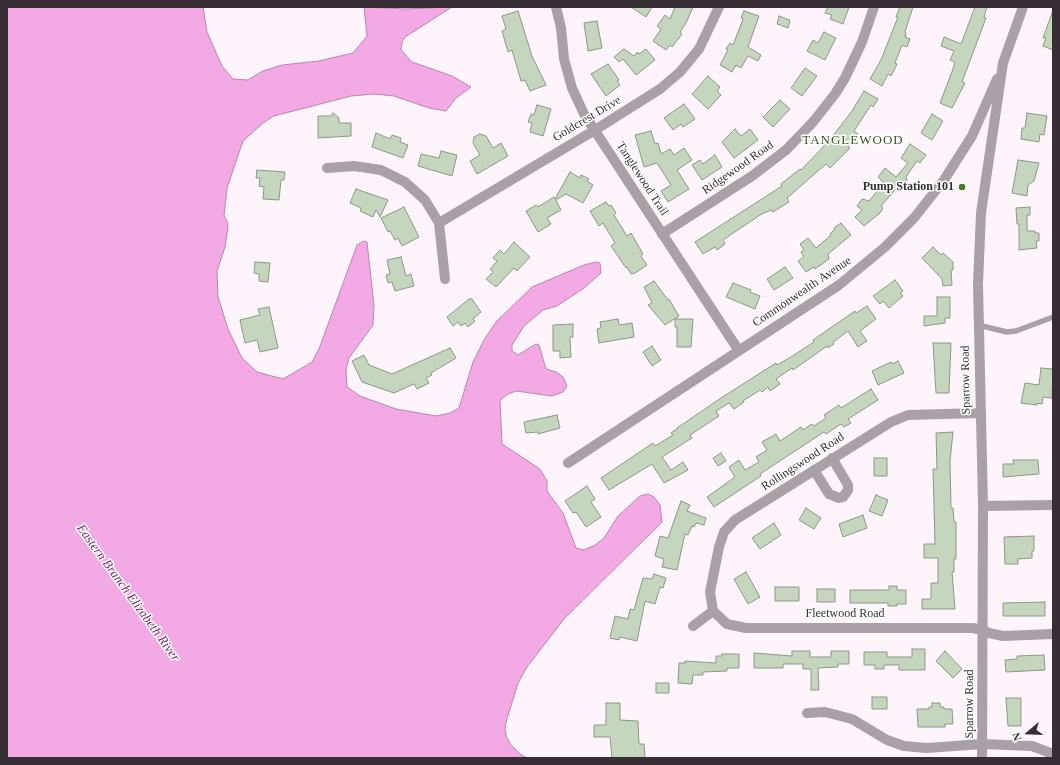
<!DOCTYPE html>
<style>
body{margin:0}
#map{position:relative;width:1060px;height:765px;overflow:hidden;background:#fef4fb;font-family:Georgia,serif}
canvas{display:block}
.frame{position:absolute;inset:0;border:8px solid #372e35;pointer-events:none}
.north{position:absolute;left:1008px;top:713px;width:40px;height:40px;-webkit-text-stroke:3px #fff;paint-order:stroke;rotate:251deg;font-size:11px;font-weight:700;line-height:16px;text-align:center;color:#372e35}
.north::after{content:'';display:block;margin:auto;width:14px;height:18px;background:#372e35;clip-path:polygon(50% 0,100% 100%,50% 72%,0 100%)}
</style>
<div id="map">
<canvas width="1060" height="765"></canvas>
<div class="frame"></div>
<div class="north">N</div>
</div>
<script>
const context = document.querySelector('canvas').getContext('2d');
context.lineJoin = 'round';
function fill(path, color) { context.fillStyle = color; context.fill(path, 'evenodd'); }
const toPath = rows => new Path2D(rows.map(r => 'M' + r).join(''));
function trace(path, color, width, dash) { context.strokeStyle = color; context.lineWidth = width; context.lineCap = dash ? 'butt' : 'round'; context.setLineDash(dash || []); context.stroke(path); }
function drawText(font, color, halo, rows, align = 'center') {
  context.font = font + ' Georgia,serif'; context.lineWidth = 3; context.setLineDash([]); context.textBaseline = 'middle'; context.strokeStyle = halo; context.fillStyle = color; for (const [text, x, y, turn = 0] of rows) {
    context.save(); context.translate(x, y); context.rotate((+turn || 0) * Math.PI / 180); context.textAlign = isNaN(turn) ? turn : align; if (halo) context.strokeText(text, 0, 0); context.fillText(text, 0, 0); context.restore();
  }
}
const water = toPath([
 [7,7,203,7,207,32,222,66,233,79,248,80,263,71,282,65,319,61,353,53,367,36,364,7,406,9,452,7,405,37,402,42,401,50,412,62,452,76,471,87,456,98,446,111,429,108,394,96,374,94,351,96,274,116,263,123,243,141,227,188,224,216,227,221,228,227,225,247,217,271,218,297,228,329,242,358,257,372,283,379,312,362,319,349,357,245,364,241,367,242,374,305,373,325,349,358,346,370,347,387,360,396,396,409,436,416,450,413,459,408,473,362,484,340,496,322,532,287,584,265,596,262,600,263,601,273,584,288,557,306,543,310,524,326,512,345,512,351,518,355,536,344,539,345,546,369,556,372,563,377,567,386,563,392,552,396,516,391,508,394,500,400,502,444,540,469,547,481,547,491,563,513,576,548,584,550,595,545,604,538,618,516,640,496,648,494,654,497,660,505,662,522,564,619,527,667,518,683,506,722,505,730,507,738,511,745,520,754,527,758,7,758,7,7]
]);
const building = toPath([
 [631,7,652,7,646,17,631,7],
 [675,7,693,7,686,23,680,32,682,34,672,47,670,45,666,50,653,41,661,29,657,26,665,15,670,19,675,7],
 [828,7,849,7,843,24,830,19,832,15,825,13,828,7],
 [900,7,913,7,905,32,906,33,905,37,910,39,907,47,902,45,895,63,897,64,891,76,888,74,882,86,870,79,881,60,898,17,896,17,900,7],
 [975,7,987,7,984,17,986,18,962,82,965,83,952,108,940,103,953,69,955,62,950,60,954,51,941,46,944,37,961,44,975,7],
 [518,11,532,56,546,85,530,91,525,80,521,81,512,50,508,52,502,31,506,29,502,16,518,11],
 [744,11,759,16,748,47,761,55,758,61,748,56,741,68,736,65,732,72,720,65,728,50,726,49,730,43,733,45,743,19,741,18,744,11],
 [1052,13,1053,14,1053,50,1043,46,1046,38,1043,38,1052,13],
 [779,16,790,20,788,28,777,24,779,16],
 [597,21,602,48,588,51,584,23,597,21],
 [824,32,836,38,825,60,807,51,813,40,818,43,824,32],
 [624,49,634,56,637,52,639,54,646,49,655,60,636,75,623,59,619,62,614,57,624,49],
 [608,64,619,80,617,81,620,85,606,96,591,74,608,64],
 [805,68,817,76,802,96,791,88,805,68],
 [708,76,720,87,717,91,721,95,708,109,692,94,708,76],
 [864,91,878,99,873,107,871,105,854,131,858,134,848,146,850,148,830,168,826,164,787,198,789,202,773,212,771,210,760,215,723,240,725,244,717,250,715,247,703,254,695,242,782,186,781,184,800,169,801,170,829,141,852,111,864,91],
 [780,100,790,109,773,127,763,117,780,100],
 [684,104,695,119,683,127,681,124,673,130,664,118,684,104],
 [537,105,551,109,543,136,530,132,532,123,528,122,531,114,534,115,537,105],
 [333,113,339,118,339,123,351,123,351,136,318,138,318,116,331,116,333,113],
 [1027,113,1047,116,1044,135,1040,134,1039,142,1021,139,1022,128,1025,128,1027,113],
 [932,114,943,121,932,140,921,133,932,114],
 [735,129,741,136,750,129,758,140,734,158,722,142,735,129],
 [651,131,655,144,658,143,661,154,670,149,674,155,684,148,692,160,677,170,689,189,668,202,661,191,671,185,657,163,644,167,635,135,651,131],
 [376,133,390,139,392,135,401,138,400,142,408,145,403,158,372,147,376,133],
 [480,134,486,136,493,148,501,143,508,156,477,174,470,161,480,155,473,143,474,137,480,134],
 [910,144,926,155,920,163,917,161,906,177,907,180,898,191,896,189,881,206,883,208,880,213,864,226,855,217,862,210,857,206,862,199,869,201,884,183,878,177,885,168,896,177,908,163,901,158,910,144],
 [441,151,457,155,452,176,418,166,421,154,439,158,441,151],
 [715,155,722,167,702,180,692,165,700,160,703,164,715,155],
 [1018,160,1039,163,1034,181,1028,185,1027,196,1012,193,1018,160],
 [257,170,285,172,284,180,281,180,279,200,263,199,264,187,259,186,260,178,256,178,257,170],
 [570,172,580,178,581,175,589,179,587,181,593,185,583,203,566,194,556,200,561,210,547,218,551,224,538,232,526,211,536,205,538,207,554,197,555,199,570,172],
 [356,189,388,200,380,217,376,210,373,217,360,211,361,208,350,203,356,189],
 [606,202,609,206,611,205,616,213,614,215,627,236,631,233,643,254,641,256,647,265,635,273,631,274,627,267,626,268,611,246,615,243,603,223,599,226,590,211,606,202],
 [404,207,419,237,402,246,398,238,395,240,390,231,388,232,381,218,404,207],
 [1030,207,1030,215,1027,215,1027,231,1035,231,1035,233,1039,233,1039,241,1036,241,1037,248,1019,250,1019,224,1017,224,1016,208,1030,207],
 [841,223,851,235,828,254,829,259,815,269,814,267,806,272,798,261,804,257,801,252,804,250,800,244,808,238,816,248,831,235,830,234,835,229,834,228,841,223],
 [514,242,530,257,517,271,514,268,496,287,486,279,493,272,490,269,497,261,493,258,500,250,504,254,514,242],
 [933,247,941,255,943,253,953,262,953,270,951,270,952,285,943,286,942,279,922,258,933,247],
 [401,257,406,276,411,274,414,286,395,291,392,282,388,283,386,275,390,274,387,260,401,257],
 [255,262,270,263,268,282,259,281,259,274,254,273,255,262],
 [785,267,793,278,774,290,767,279,785,267],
 [895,280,903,291,900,293,903,296,889,308,883,301,880,304,873,296,895,280],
 [654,281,668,300,669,299,679,316,665,325,648,305,652,303,644,287,654,281],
 [733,283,751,290,750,292,760,296,755,309,726,297,733,283],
 [937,297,950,297,950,318,945,318,945,323,924,326,924,316,937,316,937,297],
 [469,299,472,299,481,312,473,319,475,321,468,327,465,323,461,326,458,322,453,326,447,317,469,299],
 [867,306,876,319,860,331,867,341,858,347,848,331,833,342,834,344,828,348,827,346,793,370,792,368,776,379,780,384,770,391,768,387,762,392,760,390,743,401,744,402,734,409,729,403,716,411,719,416,690,435,692,438,662,457,671,470,683,462,688,470,664,483,652,464,609,490,601,478,653,443,655,446,673,435,671,433,677,429,677,428,721,398,776,363,777,365,791,357,814,342,813,340,855,311,856,313,867,306],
 [269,307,278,348,260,352,257,340,245,343,240,320,260,315,258,309,269,307],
 [618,319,619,325,632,323,634,337,599,343,597,329,601,328,600,322,618,319],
 [675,319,693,319,691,347,677,347,677,327,675,327,675,319],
 [573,324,573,337,570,337,571,357,560,358,560,351,553,351,553,325,573,324],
 [933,343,951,343,949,393,936,393,933,343],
 [652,346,661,360,652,366,643,352,652,346],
 [450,348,456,358,431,373,432,375,426,378,429,383,417,389,414,384,394,393,362,382,352,361,364,355,369,365,392,374,450,348],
 [898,361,904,373,878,385,872,371,891,362,892,364,898,361],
 [1041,368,1053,369,1052,398,1043,397,1042,404,1037,403,1037,405,1021,403,1025,383,1039,385,1041,368],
 [871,389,878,400,848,419,851,423,844,427,841,424,826,434,824,432,760,474,761,476,714,507,707,497,735,477,729,467,739,460,745,470,759,462,756,457,767,450,762,442,776,434,780,441,801,427,803,430,812,424,814,426,826,418,824,415,839,405,841,408,871,389],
 [557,415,560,428,538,434,538,432,526,433,524,422,557,415],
 [953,432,950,461,951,508,953,508,954,522,956,522,956,559,954,559,954,572,952,572,955,609,922,609,922,599,931,599,931,583,938,583,938,558,924,558,924,544,935,544,933,469,937,469,936,433,953,432],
 [721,453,726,461,718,466,713,458,721,453],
 [874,458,887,458,887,476,874,476,874,458],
 [1013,460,1038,460,1039,474,1003,477,1003,464,1014,464,1013,460],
 [587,486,595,499,591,502,601,517,586,527,576,512,573,513,565,501,587,486],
 [876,495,888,500,882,516,869,511,876,495],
 [681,501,690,505,687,511,706,518,704,525,696,523,694,527,692,526,688,535,685,534,677,570,662,567,664,559,655,556,660,536,668,538,681,501],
 [806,508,821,518,814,529,799,520,806,508],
 [863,515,867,528,843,537,839,524,863,515],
 [774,523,781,535,760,549,752,538,774,523],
 [1034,536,1034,551,1032,551,1032,558,1018,559,1018,564,1005,564,1004,537,1034,536],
 [746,572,760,597,748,604,734,579,746,572],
 [654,574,666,578,663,588,660,587,655,604,645,601,637,641,620,637,619,640,610,638,615,616,628,619,630,609,634,610,643,578,652,579,654,574],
 [889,586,897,586,897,590,906,590,906,604,897,604,897,606,888,606,888,603,850,603,850,590,889,590,889,586],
 [775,587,799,587,799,601,775,601,775,587],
 [817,589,835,589,835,602,817,602,817,589],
 [1045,602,1045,616,1003,616,1003,603,1045,602],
 [912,649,925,649,925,670,899,670,899,665,884,665,884,669,875,669,875,665,864,665,864,652,887,652,887,657,912,657,912,649],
 [792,651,810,651,810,657,831,657,831,651,849,651,849,664,838,664,838,667,818,668,819,690,811,690,811,669,803,669,803,664,783,664,783,668,754,668,754,653,792,656,792,651],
 [945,651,962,669,953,678,936,661,945,651],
 [722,654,739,654,739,668,727,668,727,671,703,672,703,675,693,675,692,684,678,683,679,663,685,663,685,661,716,663,716,656,722,656,722,654],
 [1044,655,1045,670,1006,672,1005,660,1017,659,1017,656,1044,655],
 [656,683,669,683,669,693,656,693,656,683],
 [872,697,887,697,887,709,872,709,872,697],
 [1006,698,1021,698,1021,726,1008,726,1006,698],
 [606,703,620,703,620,720,638,721,639,744,644,744,645,758,612,758,610,737,594,737,594,725,606,725,606,703],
 [932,703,940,703,940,707,944,707,944,709,952,709,953,724,945,724,945,727,918,727,917,709,929,709,929,707,932,707,932,703]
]);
const service = toPath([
 [978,325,1007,332,1016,331,1053,317]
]);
const minor = toPath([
 [556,7,561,28,564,59,572,88,584,114,739,351],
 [327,168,354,166,381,170,405,182,425,200,439,223,445,279],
 [439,223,595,130,660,89,680,72,699,49,719,7],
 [662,234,752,176,786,150,813,122,835,94,845,78,862,42,874,7],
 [568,463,839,285,885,247,914,218,944,180,972,136,997,79],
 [814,470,829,494,839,498,843,497,848,490,848,485,832,458],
 [983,506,1053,505],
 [713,611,710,592,719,547,724,532,735,520,891,422,908,415,980,413],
 [713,611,727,624,746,628,973,628,983,630,989,633,1003,636,1053,634],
 [693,626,713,611],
 [807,713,825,712,852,719,887,740,904,746,927,748,982,744,1032,746,1053,754],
 [982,758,983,506,978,284,981,213,1003,63,1023,7]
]);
const markers = [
 [962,187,4,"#427e1b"]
];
const streetNames = [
 ["Goldcrest Drive",587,119,-31],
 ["Ridgewood Road",738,168,-35],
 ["Tanglewood Trail",642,179,57],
 ["Commonwealth Avenue",802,292,-34],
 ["Sparrow Road",966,380,-91],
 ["Rollingswood Road",803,462,-33],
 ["Fleetwood Road",845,614],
 ["Sparrow Road",970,704,-90]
];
const poiNames = [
 ["Pump Station 101",954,187]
];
const neighbourhoodNames = [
 ["TANGLEWOOD",853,141]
];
const waterNames = [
 ["Eastern Branch Elizabeth River",128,593,54]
];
fill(water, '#f2a9e4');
trace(water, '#ba84b0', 1);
fill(building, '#c6d6be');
trace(building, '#8a9983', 1);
trace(service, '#aba0a8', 5.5);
trace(minor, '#aba0a8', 10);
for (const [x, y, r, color] of markers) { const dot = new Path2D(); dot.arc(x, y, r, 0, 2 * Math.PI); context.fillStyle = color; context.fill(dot); trace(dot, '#fff', 1.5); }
drawText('12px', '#372e35', '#fff', streetNames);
drawText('bold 12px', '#372e35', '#fff', poiNames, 'right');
context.letterSpacing = '1px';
drawText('13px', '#335a1e', '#fff', neighbourhoodNames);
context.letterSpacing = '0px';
drawText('italic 13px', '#77246c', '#fff', waterNames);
</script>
